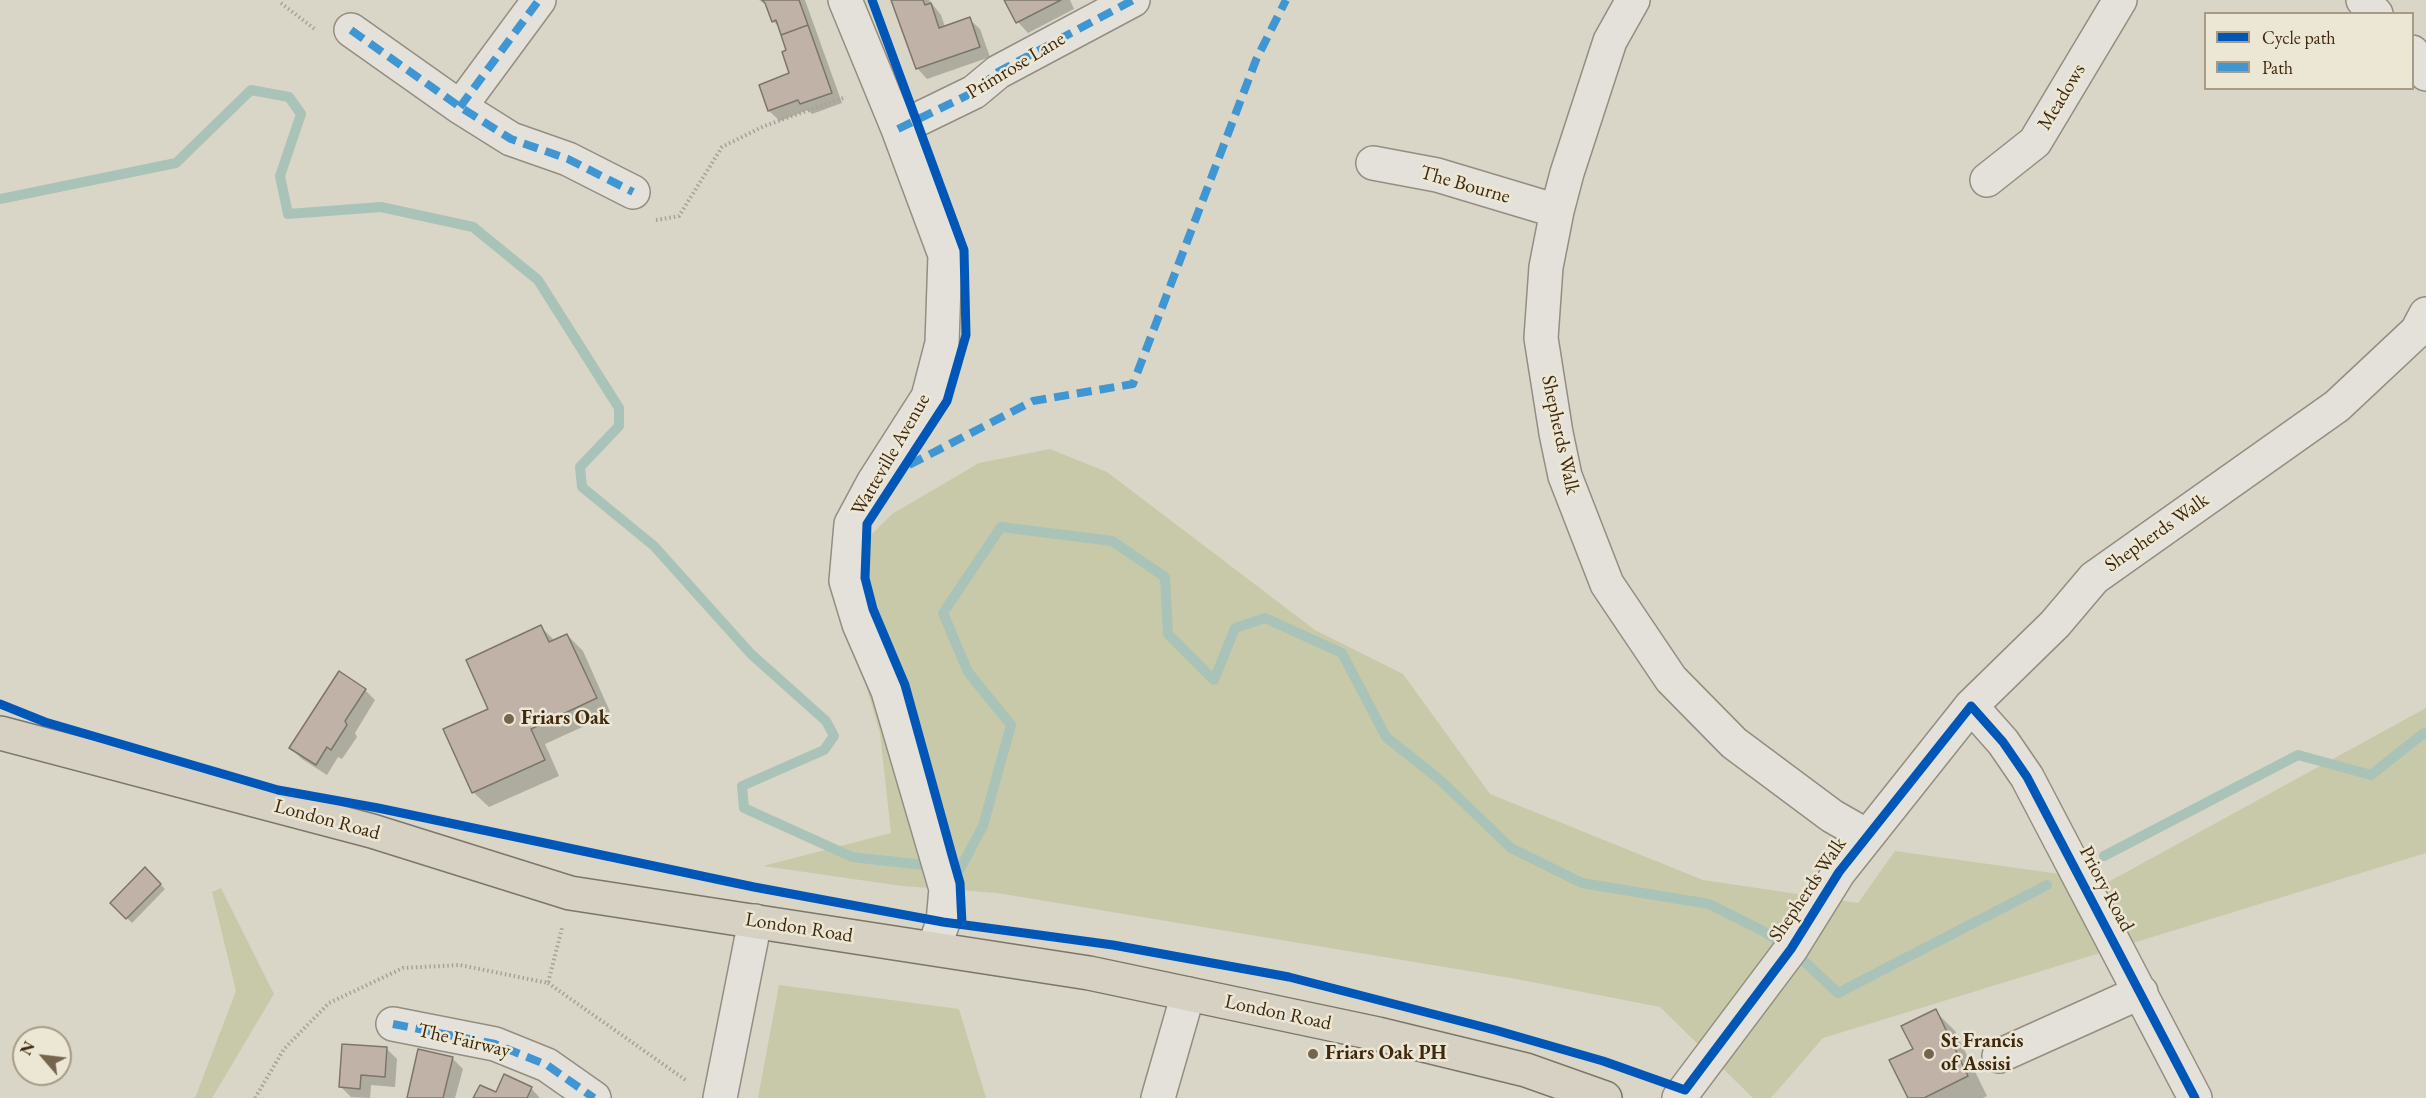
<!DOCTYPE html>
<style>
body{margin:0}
#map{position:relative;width:2426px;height:1098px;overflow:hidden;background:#dad6c7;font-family:"EB Garamond",serif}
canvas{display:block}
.legend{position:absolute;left:2204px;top:12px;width:210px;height:78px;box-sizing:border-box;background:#ece7d5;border:2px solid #a79b85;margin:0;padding:8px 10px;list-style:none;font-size:18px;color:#3f280d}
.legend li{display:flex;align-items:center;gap:12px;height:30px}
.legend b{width:30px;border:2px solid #a79b85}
.north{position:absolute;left:12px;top:1026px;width:60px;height:60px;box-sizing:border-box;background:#ece7d5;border:2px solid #a79b85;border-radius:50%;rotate:298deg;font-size:16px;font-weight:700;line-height:24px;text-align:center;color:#3f280d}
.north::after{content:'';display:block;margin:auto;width:21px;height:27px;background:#75654e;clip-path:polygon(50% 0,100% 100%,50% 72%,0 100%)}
</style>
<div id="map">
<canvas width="2426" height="1098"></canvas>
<ul class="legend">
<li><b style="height:8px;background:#0057b8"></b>Cycle path</li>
<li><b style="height:8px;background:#3f96d2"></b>Path</li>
</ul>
<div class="north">N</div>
</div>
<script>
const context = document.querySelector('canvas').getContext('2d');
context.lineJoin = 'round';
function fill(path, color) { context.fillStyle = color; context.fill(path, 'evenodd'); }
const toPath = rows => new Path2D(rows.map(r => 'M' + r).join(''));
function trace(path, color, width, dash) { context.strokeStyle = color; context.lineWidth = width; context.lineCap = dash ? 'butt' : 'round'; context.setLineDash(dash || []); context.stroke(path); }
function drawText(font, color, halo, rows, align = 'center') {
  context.font = font + ' "EB Garamond",serif'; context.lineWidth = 5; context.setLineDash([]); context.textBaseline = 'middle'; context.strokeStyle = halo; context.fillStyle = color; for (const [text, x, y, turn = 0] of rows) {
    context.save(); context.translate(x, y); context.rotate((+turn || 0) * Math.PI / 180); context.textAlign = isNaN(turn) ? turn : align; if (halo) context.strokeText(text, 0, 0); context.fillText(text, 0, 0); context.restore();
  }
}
const green = toPath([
 [1050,449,1107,472,1315,630,1403,674,1490,794,1703,880,1858,903,1895,851,2110,881,2426,708,2426,853,1823,1038,1771,1098,1753,1098,1660,1007,1511,978,997,893,902,886,763,866,891,833,880,733,833,573,892,514,979,463],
 [221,888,274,994,212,1098,195,1098,236,991,212,892],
 [779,985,959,1009,986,1098,758,1098]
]);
const shadow = toPath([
 [759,0,805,0,842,103,812,114,808,110,780,121,769,111,791,74,788,51,780,28,773,21,768,6],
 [893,0,929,0,941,15,945,27,969,19,980,29,990,57,927,79,917,68],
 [1006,0,1070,0,1074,9,1028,33,1018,22],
 [541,627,555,641,567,635,583,651,611,714,545,744,559,776,489,807,473,792,490,709],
 [365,690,375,700,355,733,357,737,342,759,338,757,327,775,302,759,291,748],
 [145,869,165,889,132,923,112,903],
 [1935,1011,1955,1031,1987,1096,1983,1098,1910,1098,1915,1049],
 [386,1048,397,1059,395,1087,371,1085,370,1098,351,1097,341,1087],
 [452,1058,463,1069,455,1098,409,1098],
 [531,1088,540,1098,475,1098,496,1094]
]);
const stream = toPath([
 [0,199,176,163,251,90,289,97,301,114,280,176,288,214,381,207,473,227,538,280,619,408,619,426,580,467,582,487,654,546,751,654,826,721,834,736,824,750,742,786,744,808,852,857,960,869,983,826,1011,725,968,672,943,613,1001,527,1112,541,1165,577,1168,634,1214,680,1235,628,1265,618,1342,653,1386,737,1440,780,1511,848,1582,883,1709,904,1763,931,1791,949,1838,993,2047,885],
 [2104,856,2298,755,2371,775,2424,733,2426,734]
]);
const building = toPath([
 [762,0,799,0,808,25,781,35,776,20,772,22,765,3,762,0],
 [891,0,923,0,925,5,931,3,939,28,970,17,980,47,916,69,891,0],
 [1004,0,1061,0,1016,23,1004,0],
 [808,25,832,93,800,104,798,100,768,111,759,85,789,73,782,52,786,50,781,35,808,25],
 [541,625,549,642,567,634,597,698,531,729,545,760,472,793,443,729,488,709,466,660,541,625],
 [339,671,366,689,345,721,347,725,331,750,327,747,316,765,289,748,339,671],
 [145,867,161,884,126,919,110,903,145,867],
 [1936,1009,1968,1076,1924,1098,1908,1098,1889,1060,1913,1049,1901,1026,1936,1009],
 [342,1044,387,1047,385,1077,361,1075,360,1089,339,1087,342,1044],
 [418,1049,453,1057,443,1098,407,1098,418,1049],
 [504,1074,532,1087,527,1098,473,1098,480,1085,496,1092,504,1074]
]);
const path = toPath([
 [281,3,316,30],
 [656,220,679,216,722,147,764,126,846,97],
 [548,983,687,1081],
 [255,1098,284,1049,329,1003,403,968,460,965,548,983,562,928]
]);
const minor = toPath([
 [845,0,898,129,945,255,942,343,928,397,873,483,851,524,846,581,859,624,888,691,946,889,943,922,934,948],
 [1633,0,1610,41,1567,173,1557,211,1546,267,1541,338,1556,433,1565,476,1607,584,1671,679,1734,743,1832,816,1867,836],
 [2363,0,2376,14],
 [351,30,460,107,511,139,568,159,633,192],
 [2412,52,2426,74],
 [460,107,539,0],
 [898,129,974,92,998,72,1133,0],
 [1373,163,1437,175,1557,211],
 [1987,180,2035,142,2120,0],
 [1971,706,2003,742,2027,777,2195,1098],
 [393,1024,495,1044,547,1065,594,1098],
 [1999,1056,2141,992],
 [720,1098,755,921],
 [1158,1098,1188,994],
 [1679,1098,1791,949,1839,872,1971,706,2055,624,2094,578,2337,406,2417,331,2426,314]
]);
const major = toPath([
 [0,733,372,831,570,893,1089,973,1378,1034,1526,1070,1605,1098]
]);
const quiet = toPath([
 [351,30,460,107,511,139,568,159,633,192],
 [460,107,539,0],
 [898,129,974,92,998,72,1133,0],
 [909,465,1033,401,1133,384,1256,60,1286,0],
 [393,1024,495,1044,547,1065,594,1098]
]);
const cycleway = toPath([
 [872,0,964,250,966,335,947,401,867,524,865,578,873,609,905,685,952,855,960,883,962,924],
 [0,704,45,722,278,790,378,808,754,887,943,922,1113,945,1289,977,1495,1030,1603,1061,1685,1090,1791,949,1839,872,1971,706,2003,742,2027,777,2195,1098]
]);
const markers = [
 [509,719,6,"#75654e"],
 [1313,1054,6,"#75654e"],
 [1929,1054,6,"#75654e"]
];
const streetNames = [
 ["Primrose Lane",1016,66,-31],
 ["Meadows",2062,97,-59],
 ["The Bourne",1465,185,16],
 ["Shepherds Walk",1560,435,78],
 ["Watteville Avenue",891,455,-60],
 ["Shepherds Walk",2157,533,-35],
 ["London Road",327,820,15],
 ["Priory Road",2106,889,62],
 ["Shepherds Walk",1808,890,-56],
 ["London Road",799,928,9],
 ["London Road",1278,1013,12],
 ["The Fairway",464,1041,13]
];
const poiNames = [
 ["Friars Oak",521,719],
 ["St Francis",1941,1042],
 ["of Assisi",1941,1065],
 ["Friars Oak PH",1325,1054]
];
fill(green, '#c7c9a8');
fill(shadow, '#0003');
trace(stream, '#aac3b8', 10);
fill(building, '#c1b2a7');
trace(building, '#7c766a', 1.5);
trace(minor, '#938d82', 36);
trace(major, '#7c766a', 36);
trace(path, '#a5a198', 4, [1.5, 3]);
trace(minor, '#e3e1d9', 33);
trace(major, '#d7d1c4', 33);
trace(quiet, '#3f96d2', 8, [15, 8]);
trace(cycleway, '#0057b8', 9);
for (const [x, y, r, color] of markers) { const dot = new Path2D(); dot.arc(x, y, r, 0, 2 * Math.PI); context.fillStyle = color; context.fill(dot); trace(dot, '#ece7d5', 2); }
drawText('20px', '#3f280d', '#ece7d5', streetNames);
drawText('bold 20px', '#3f280d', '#ece7d5', poiNames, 'left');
</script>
